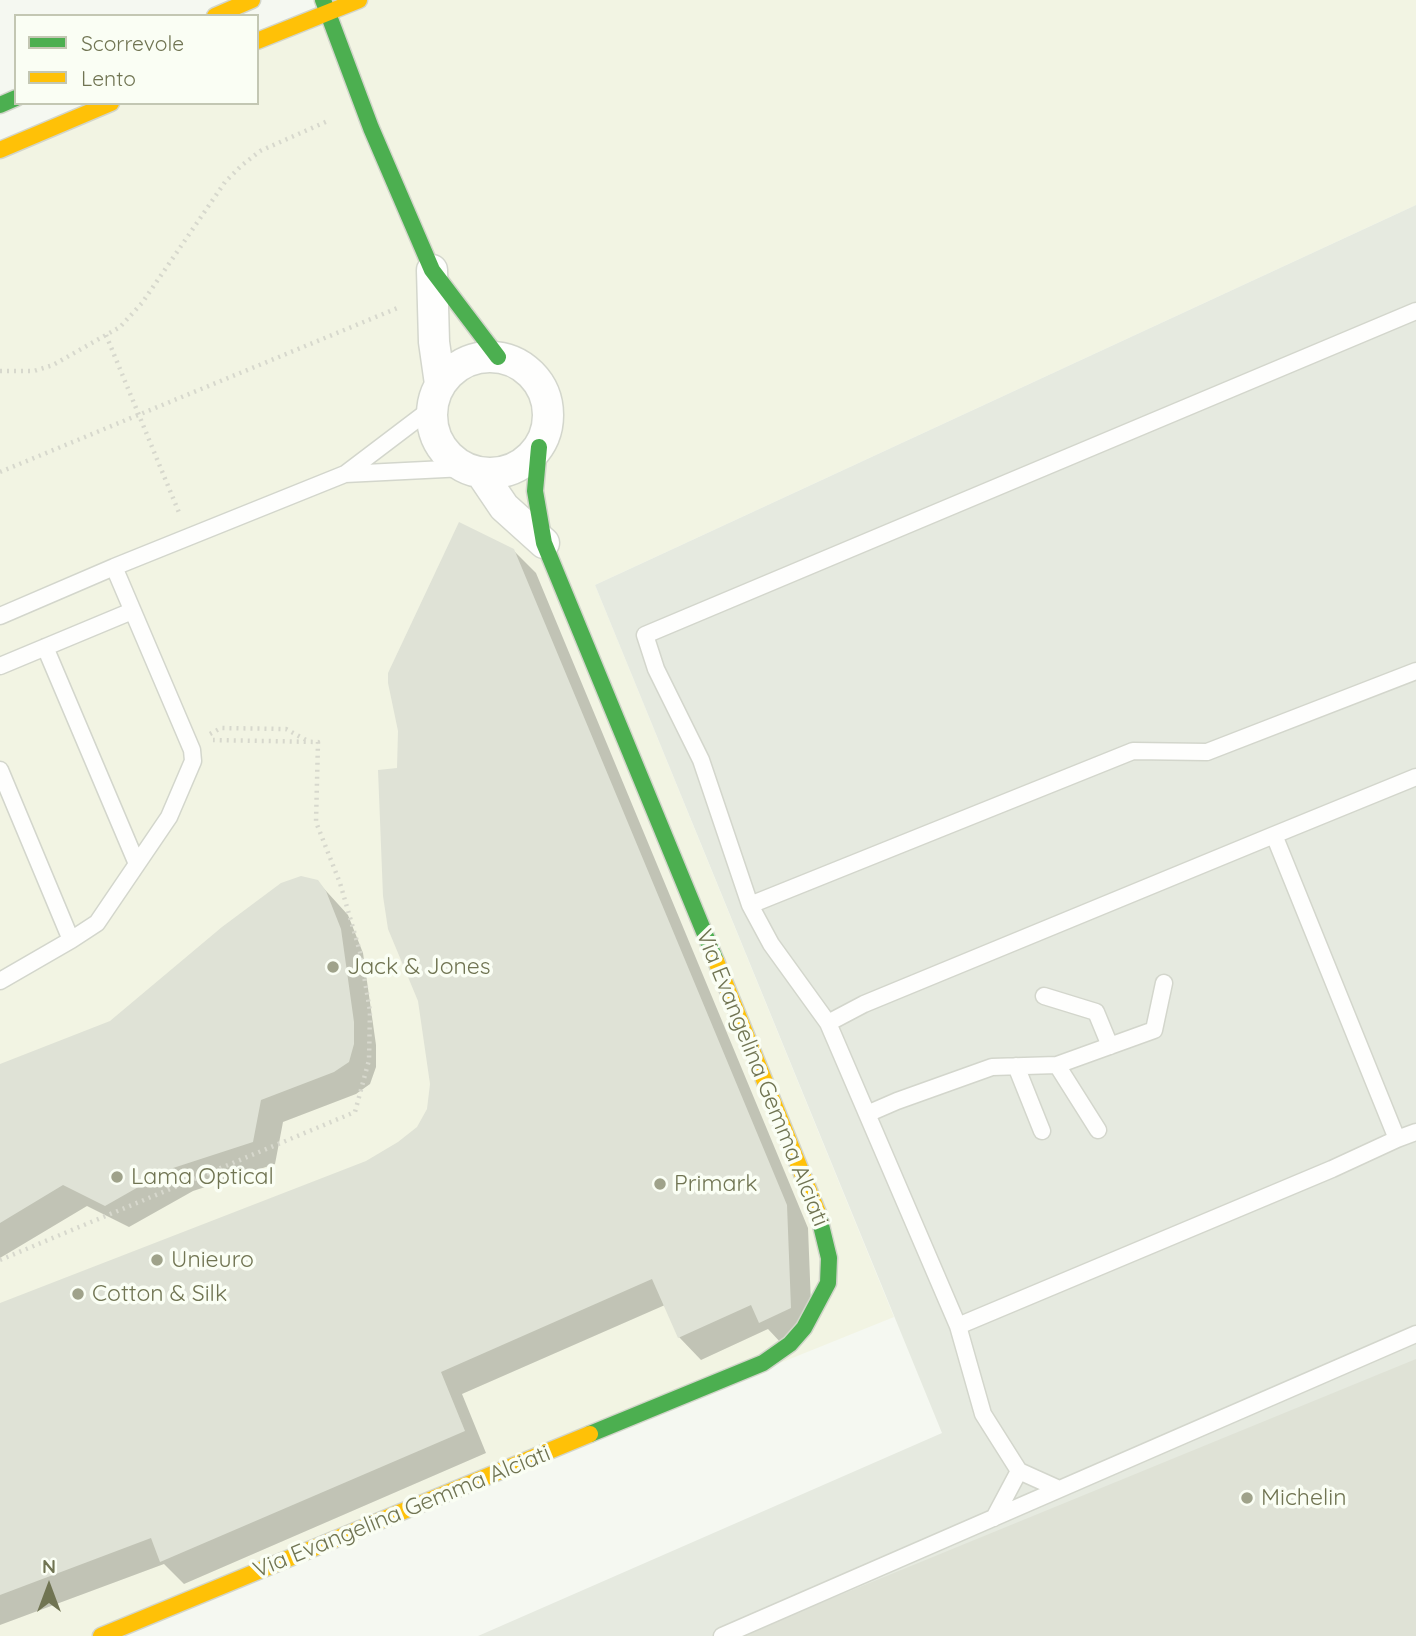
<!DOCTYPE html>
<style>
body{margin:0}
#map{position:relative;width:1416px;height:1636px;overflow:hidden;background:#f5f8f1;font-family:Quicksand,sans-serif}
canvas{display:block}
.legend{position:absolute;left:14px;top:14px;width:245px;height:91px;box-sizing:border-box;background:#fafef4;border:2px solid #c3c7b3;margin:0;padding:9px 12px;list-style:none;font-size:21px;color:#707452}
.legend li{display:flex;align-items:center;gap:14px;height:35px}
.legend b{width:35px;border:2px solid #c3c7b3}
.north{position:absolute;left:14px;top:1552px;width:70px;height:70px;-webkit-text-stroke:5px #fafef4;paint-order:stroke;rotate:0deg;font-size:19px;font-weight:700;line-height:28px;text-align:center;color:#707452}
.north::after{content:'';display:block;margin:auto;width:24px;height:32px;background:#707452;clip-path:polygon(50% 0,100% 100%,50% 72%,0 100%)}
</style>
<div id="map">
<canvas width="1416" height="1636"></canvas>
<ul class="legend">
<li><b style="height:9px;background:#4caf50"></b>Scorrevole</li>
<li><b style="height:9px;background:#ffc107"></b>Lento</li>
</ul>
<div class="north">N</div>
</div>
<script>
const context = document.querySelector('canvas').getContext('2d');
context.lineJoin = 'round';
function fill(path, color) { context.fillStyle = color; context.fill(path, 'evenodd'); }
const toPath = rows => new Path2D(rows.map(r => 'M' + r).join(''));
function trace(path, color, width, dash) { context.strokeStyle = color; context.lineWidth = width; context.lineCap = dash ? 'butt' : 'round'; context.setLineDash(dash || []); context.stroke(path); }
function drawText(font, color, halo, rows, align = 'center') {
  context.font = font + ' Quicksand,sans-serif'; context.lineWidth = 7; context.setLineDash([]); context.textBaseline = 'middle'; context.strokeStyle = halo; context.fillStyle = color; for (const [text, x, y, turn = 0] of rows) {
    context.save(); context.translate(x, y); context.rotate((+turn || 0) * Math.PI / 180); context.textAlign = isNaN(turn) ? turn : align; if (halo) context.strokeText(text, 0, 0); context.fillText(text, 0, 0); context.restore();
  }
}
const commercial = toPath([
 [359,0,1416,0,1416,205,595,585,894,1317,103,1636,0,1636,0,151,112,103,257,103,257,42]
]);
const industrial = toPath([
 [1416,205,1416,1636,478,1636,942,1433,595,585]
]);
const shadow = toPath([
 [513,550,536,573,808,1228,812,1330,782,1344,768,1329,701,1360,679,1337,665,1305,462,1394,486,1453,184,1584,164,1564,0,1625,0,1305,367,1163,399,1143,419,1128,429,1110,432,1084,399,770],
 [317,881,348,915,363,953,376,1045,376,1067,370,1084,356,1094,283,1122,275,1164,193,1191,129,1227,87,1206,0,1258,0,1066,111,1023]
]);
const building = toPath([
 [459,522,514,549,787,1205,791,1308,759,1323,751,1305,678,1338,652,1279,441,1372,465,1431,160,1562,151,1538,0,1595,0,1303,366,1161,398,1142,417,1127,427,1109,430,1084,418,1001,388,929,383,896,378,770,397,768,398,731,388,683,388,673],
 [301,876,318,880,326,891,341,929,354,1022,354,1044,349,1062,334,1072,261,1100,253,1142,170,1169,105,1206,63,1185,0,1223,0,1064,110,1021,222,927,281,883],
 [1416,1359,1416,1636,740,1636]
]);
const path = toPath([
 [106,335,180,515],
 [0,371,34,371,53,365,120,327,142,303,225,182,241,166,260,151,330,120],
 [0,472,400,307],
 [210,734,221,728,286,729,306,740],
 [0,1260,355,1112,369,1060,370,1011,360,952,340,883,316,822,318,742,213,740]
]);
const lane = toPath([
 [345,474,465,468],
 [0,616,114,567,345,474,432,408],
 [45,647,137,864],
 [0,666,132,611],
 [0,770,71,940],
 [1274,835,1416,777],
 [750,905,701,760,656,669,645,635,1416,311],
 [0,981,71,940,97,923,169,817,193,761,192,750,114,567],
 [1044,996,1096,1012,1110,1046],
 [828,1023,958,1326],
 [1057,1065,1098,1130],
 [1016,1066,1042,1131],
 [867,1114,897,1101,992,1067,1057,1065,1154,1030,1164,983],
 [1397,1139,1416,1132],
 [1059,1489,1019,1471,983,1414,958,1326,1332,1169,1397,1139,1274,835,864,1004,828,1023,771,944,750,905,1133,751,1207,752,1416,671],
 [994,1518,1019,1471],
 [722,1636,1416,1334]
]);
const street = toPath([
 [432,270,434,342,440,384],
 '432 415a58 58 0 1 1 116 0a58 58 0 1 1-116 0Z',
 [481,473,504,507,544,543]
]);
const fast = toPath([
 [323,0,371,128,432,270,498,357],
 [0,105,16,98],
 [539,447,535,491,544,543,716,961],
 [590,1434,763,1363,790,1344,804,1328,828,1283,829,1258,818,1213]
]);
const slow = toPath([
 [215,16,252,0],
 [257,41,359,0],
 [0,150,111,103],
 [716,961,818,1213],
 [101,1636,590,1434]
]);
const markers = [
 [333,967,7,"#9fa28a"],
 [117,1177,7,"#9fa28a"],
 [660,1184,7,"#9fa28a"],
 [157,1260,7,"#9fa28a"],
 [78,1294,7,"#9fa28a"],
 [1247,1498,7,"#9fa28a"]
];
const poiNames = [
 ["Jack & Jones",347,967],
 ["Lama Optical",131,1177],
 ["Primark",674,1184],
 ["Unieuro",171,1260],
 ["Cotton & Silk",92,1294],
 ["Michelin",1261,1498]
];
const streetNames = [
 ["Via Evangelina Gemma Alciati",762,1078,68],
 ["Via Evangelina Gemma Alciati",402,1512,-22]
];
fill(commercial, '#f2f4e3');
fill(industrial, '#e6eae0');
fill(shadow, '#0003');
fill(building, '#dfe2d6');
trace(lane, '#d3d6cc', 19);
trace(street, '#d3d6cc', 33);
trace(fast, '#d2d5ca', 19);
trace(slow, '#d2d5ca', 19);
trace(path, '#d7d8cd', 4.5, [2, 5]);
trace(lane, '#fefefd', 16);
trace(street, '#fefefd', 30);
trace(fast, '#4caf50', 16);
trace(slow, '#ffc107', 16);
for (const [x, y, r, color] of markers) { const dot = new Path2D(); dot.arc(x, y, r, 0, 2 * Math.PI); context.fillStyle = color; context.fill(dot); trace(dot, '#fafef4', 2.5); }
drawText('23px', '#707452', '#fafef4', poiNames, 'left');
drawText('23px', '#707452', '#fafef4', streetNames);
</script>
